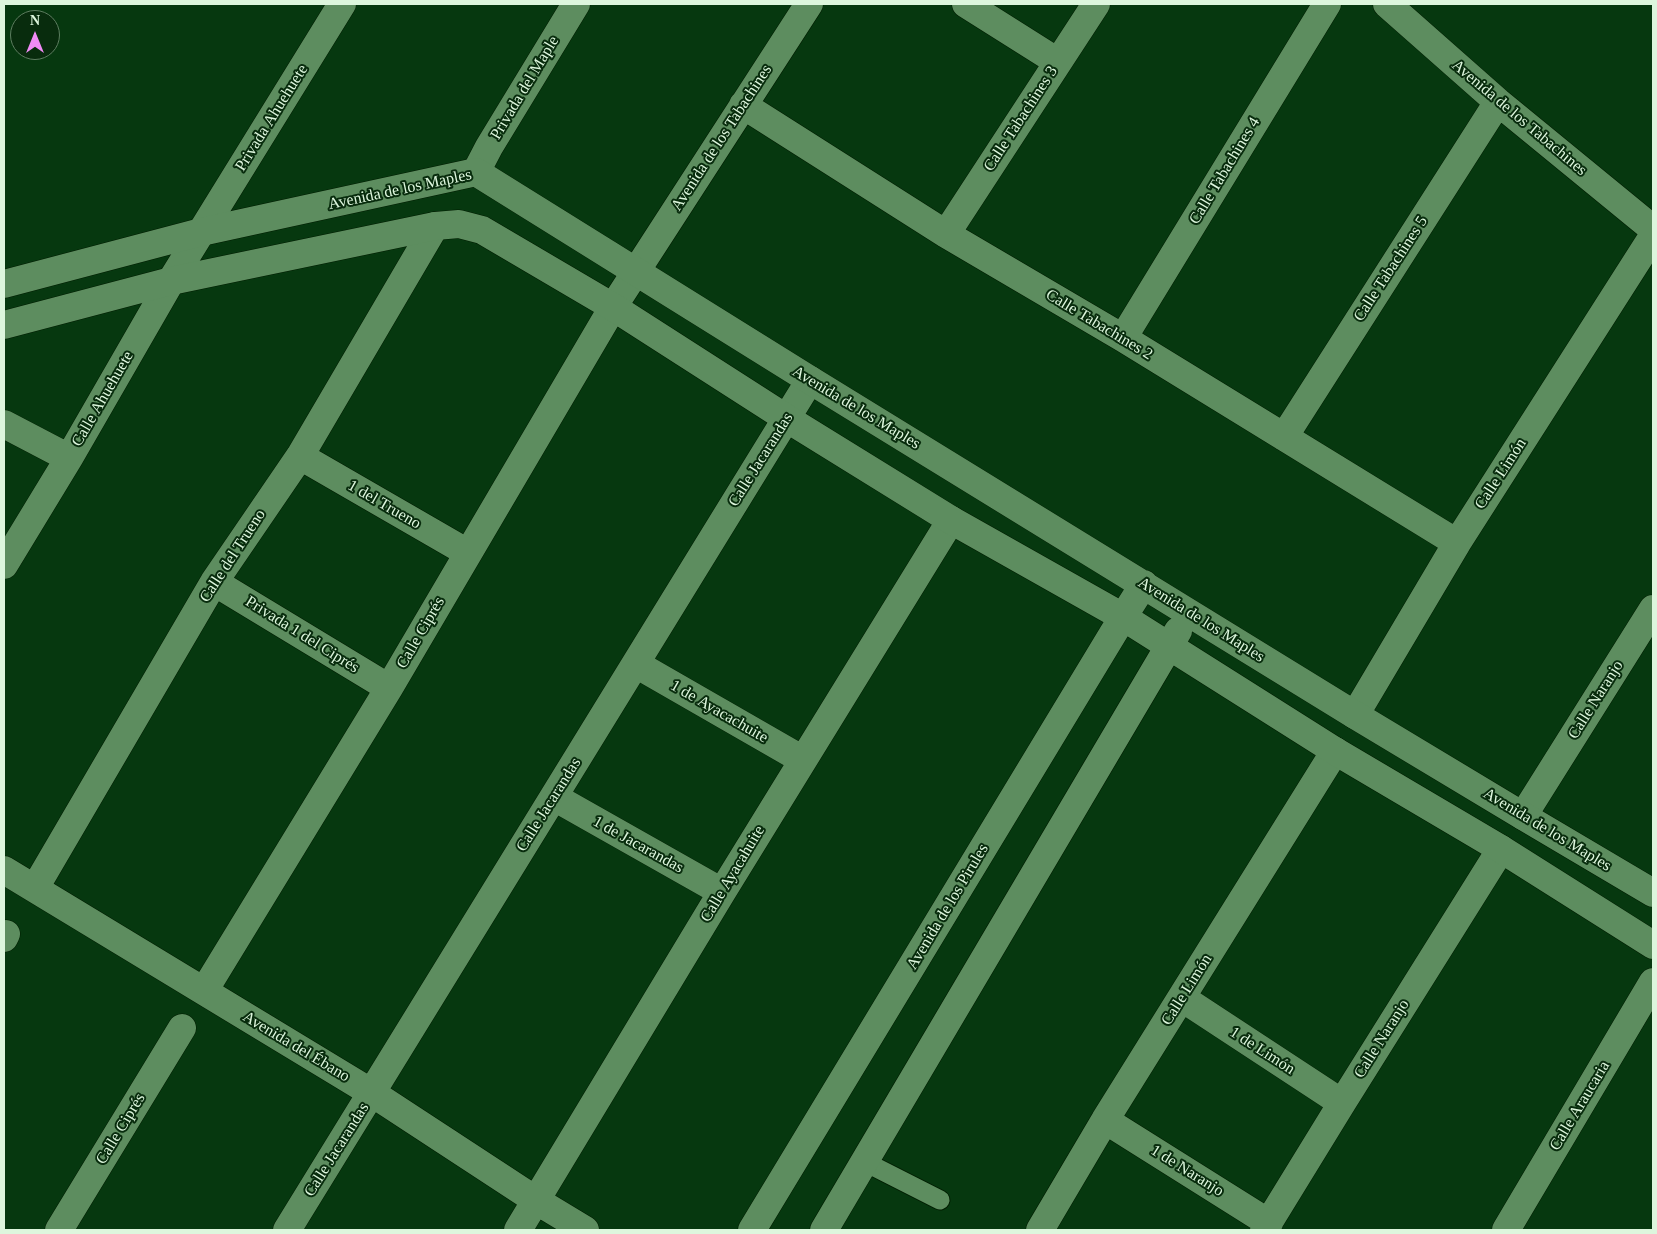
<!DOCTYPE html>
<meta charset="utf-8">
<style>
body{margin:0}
#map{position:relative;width:1657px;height:1234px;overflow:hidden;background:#06380f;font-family:"Times New Roman",serif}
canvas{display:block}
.frame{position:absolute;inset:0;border:5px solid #ddf6dd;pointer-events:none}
.north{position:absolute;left:10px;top:10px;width:50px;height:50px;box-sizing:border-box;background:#082c0d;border:1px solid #5d7d60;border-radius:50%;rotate:0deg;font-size:14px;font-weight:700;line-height:20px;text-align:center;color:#ddf6dd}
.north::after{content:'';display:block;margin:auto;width:18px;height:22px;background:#f08bf5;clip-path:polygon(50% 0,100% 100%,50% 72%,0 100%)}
</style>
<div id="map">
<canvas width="1657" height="1234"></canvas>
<div class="frame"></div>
<div class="north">N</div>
</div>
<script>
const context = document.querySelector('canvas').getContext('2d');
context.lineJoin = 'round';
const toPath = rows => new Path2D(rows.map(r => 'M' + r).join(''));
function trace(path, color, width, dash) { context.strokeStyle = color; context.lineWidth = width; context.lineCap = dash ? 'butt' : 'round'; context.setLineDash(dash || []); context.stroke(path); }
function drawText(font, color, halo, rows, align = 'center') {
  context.font = font + ' "Times New Roman",serif'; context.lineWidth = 4; context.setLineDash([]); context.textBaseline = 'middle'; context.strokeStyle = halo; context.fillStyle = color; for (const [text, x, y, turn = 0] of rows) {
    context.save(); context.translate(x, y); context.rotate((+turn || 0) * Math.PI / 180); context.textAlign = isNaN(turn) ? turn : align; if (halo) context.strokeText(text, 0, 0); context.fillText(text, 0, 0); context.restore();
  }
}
const lane = toPath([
 [865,1162,940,1200]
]);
const street = toPath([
 [966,4,1058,62],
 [1387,4,1498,102,1653,229],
 [743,105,946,234,1123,338,1457,543],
 [476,172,489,147,576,4],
 [946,234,1096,4],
 [1123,338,1327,4],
 [4,424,69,458],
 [1284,437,1498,102],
 [300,456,468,553],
 [4,565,69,458,171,281,342,4],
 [214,582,389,688],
 [636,664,803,760],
 [1355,715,1457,543,1653,236],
 [554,797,722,892],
 [1523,816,1653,609],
 [4,870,372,1093,537,1201,585,1230],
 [35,888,214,582,300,456,435,226],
 [4,938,6,934],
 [204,991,389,688,613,307,809,4],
 [1182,998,1342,1103],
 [1105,1120,1269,1223],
 [59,1230,182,1028],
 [287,1230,810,380],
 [518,1230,722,892,951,520],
 [1040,1230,1105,1120,1335,751],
 [1264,1230,1342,1103,1501,849],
 [1506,1230,1653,982]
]);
const secondary = toPath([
 [4,284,201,232,476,172,810,380,1355,715,1523,816,1653,893],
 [4,325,171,281,435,226,459,224,482,230,613,307,786,418,951,520,1123,617,1335,751,1501,849,1653,945],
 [752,1230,1123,617,1144,584],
 [824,1230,1178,631]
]);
const streetNames = [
 ["Privada del Maple",525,88,-59],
 ["Privada Ahuehuete",272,118,-58],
 ["Avenida de los Tabachines",1519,118,40],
 ["Calle Tabachines 3",1021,119,-57],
 ["Avenida de los Tabachines",722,138,-57],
 ["Calle Tabachines 4",1225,171,-59],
 ["Avenida de los Maples",400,190,-12],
 ["Calle Tabachines 5",1391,269,-57],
 ["Calle Tabachines 2",1099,325,31],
 ["Calle Ahuehuete",103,399,-60],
 ["Avenida de los Maples",856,408,31],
 ["Calle Jacarandas",761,460,-58],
 ["Calle Limón",1501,474,-57],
 ["1 del Trueno",384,505,30],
 ["Calle del Trueno",233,556,-57],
 ["Avenida de los Maples",1201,620,32],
 ["Calle Ciprés",421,633,-60],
 ["Privada 1 del Ciprés",302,635,32],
 ["Calle Naranjo",1596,700,-58],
 ["1 de Ayacachuite",719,712,30],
 ["Calle Jacarandas",549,805,-58],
 ["Avenida de los Maples",1547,830,31],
 ["1 de Jacarandas",638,845,29],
 ["Calle Ayacahuite",733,874,-59],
 ["Avenida de los Pirules",948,907,-59],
 ["Calle Limón",1187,990,-58],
 ["Calle Naranjo",1382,1039,-58],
 ["Avenida del Ébano",296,1047,31],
 ["1 de Limón",1262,1051,33],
 ["Calle Araucaria",1580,1106,-59],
 ["Calle Ciprés",121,1129,-59],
 ["Calle Jacarandas",337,1150,-58],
 ["1 de Naranjo",1187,1171,32]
];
trace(lane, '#001d01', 21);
trace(street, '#001d01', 29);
trace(secondary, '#001d01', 29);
trace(lane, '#5d8d5f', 19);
trace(street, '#5d8d5f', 28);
trace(secondary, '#5d8d5f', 28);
drawText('16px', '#ddf6dd', '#082c0d', streetNames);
</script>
